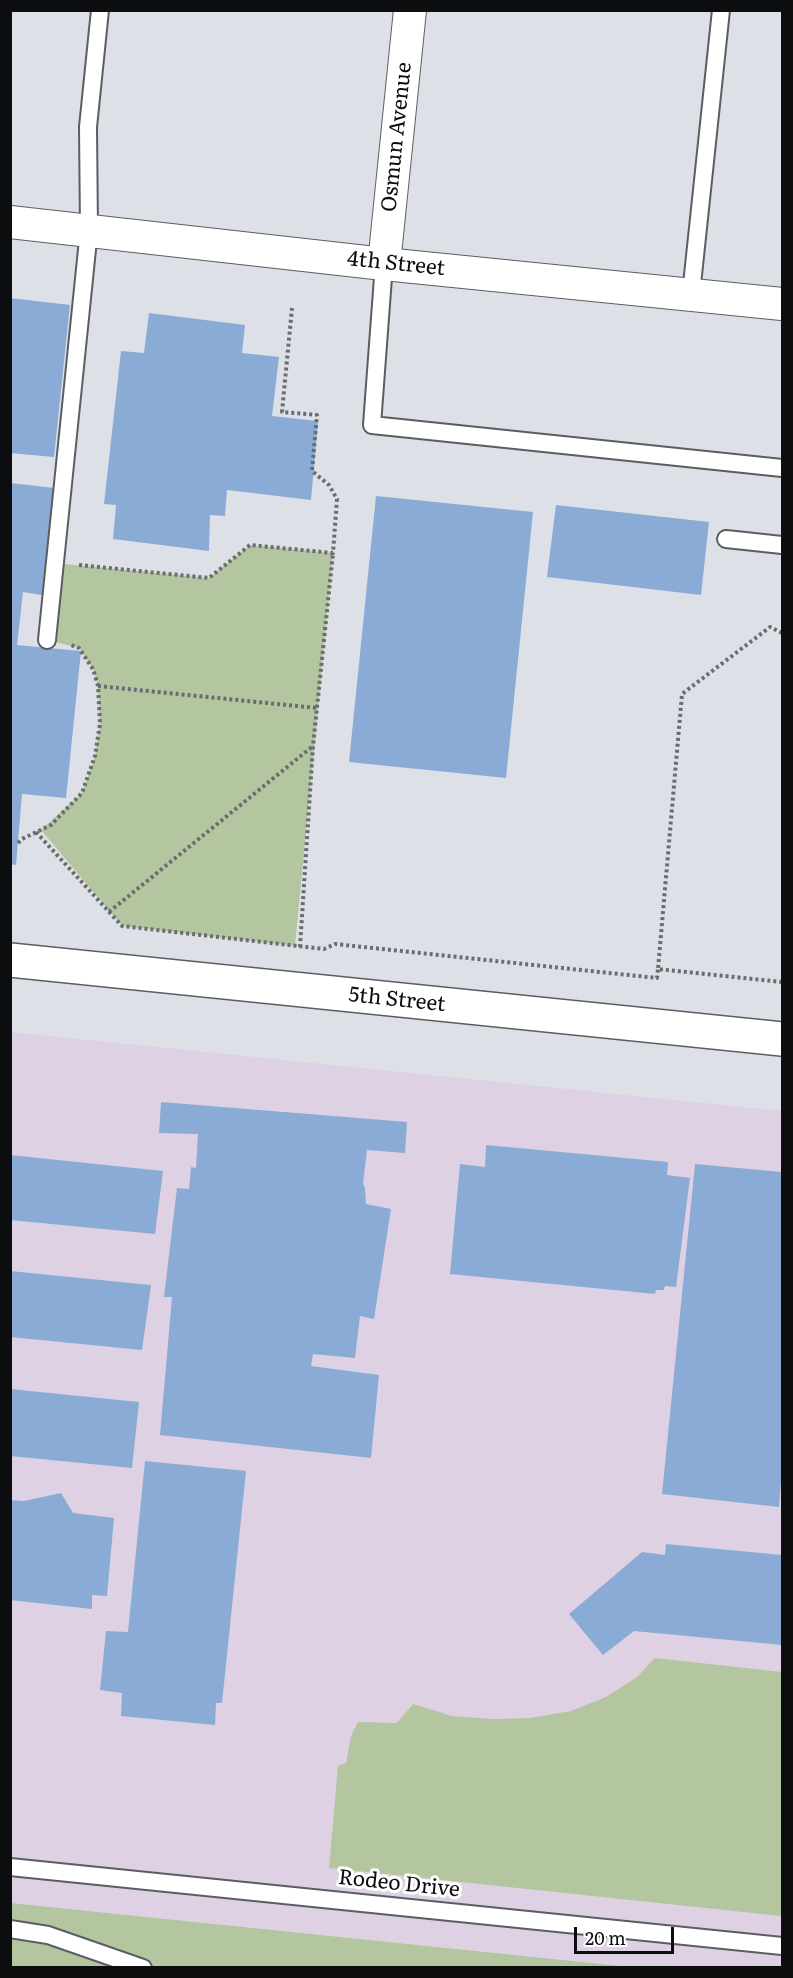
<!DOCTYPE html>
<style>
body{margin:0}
#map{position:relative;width:793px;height:1978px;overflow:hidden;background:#dde1e7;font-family:Literata,serif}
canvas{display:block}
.frame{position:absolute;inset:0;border:12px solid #0b0d0e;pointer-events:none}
.scale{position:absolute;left:574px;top:1927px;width:100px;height:27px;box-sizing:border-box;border:3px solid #0b0d0e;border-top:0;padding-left:8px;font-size:18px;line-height:21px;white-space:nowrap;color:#0b0d0e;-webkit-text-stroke:4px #fff;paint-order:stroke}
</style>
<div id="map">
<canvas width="793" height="1978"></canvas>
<div class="frame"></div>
<div class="scale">20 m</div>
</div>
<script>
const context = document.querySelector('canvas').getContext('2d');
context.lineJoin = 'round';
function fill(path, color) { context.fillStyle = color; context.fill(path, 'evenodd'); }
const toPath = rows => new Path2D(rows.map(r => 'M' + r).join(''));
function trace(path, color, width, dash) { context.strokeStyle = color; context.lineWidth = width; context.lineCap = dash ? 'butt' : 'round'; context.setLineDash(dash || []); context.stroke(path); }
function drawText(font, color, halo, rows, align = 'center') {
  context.font = font + ' Literata,serif'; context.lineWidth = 6; context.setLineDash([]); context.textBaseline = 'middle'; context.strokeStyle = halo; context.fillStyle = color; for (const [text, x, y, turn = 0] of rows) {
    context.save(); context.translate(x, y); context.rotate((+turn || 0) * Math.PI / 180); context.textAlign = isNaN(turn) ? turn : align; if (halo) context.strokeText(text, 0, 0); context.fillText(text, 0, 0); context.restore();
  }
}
const education = toPath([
 [11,1032,782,1111,782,1967,631,1967,11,1903]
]);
const green = toPath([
 [250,545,333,553,295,946,122,926,41,830,82,793,95,756,100,724,98,686,93,669,79,648,47,640,55,563,209,578],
 [655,1658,782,1672,782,1914,781,1916,329,1868,338,1766,346,1763,351,1736,358,1722,397,1723,413,1704,452,1716,493,1719,530,1718,571,1711,606,1697,637,1677],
 [11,1903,631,1967,11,1967]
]);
const building = toPath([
 [10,298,70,305,54,457,10,453],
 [149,313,245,325,242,353,279,357,272,416,318,421,311,500,227,490,225,516,210,515,209,551,113,539,116,505,104,504,121,351,144,353],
 [10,483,64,489,53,597,23,592,17,645,81,651,66,798,22,794,16,865,10,864],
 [376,496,533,512,506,778,349,762],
 [556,505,709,522,701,595,547,577],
 [161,1102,407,1122,405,1153,367,1150,363,1184,365,1188,366,1204,391,1209,374,1319,360,1316,355,1358,313,1354,311,1366,379,1375,371,1458,160,1435,172,1297,164,1297,177,1188,189,1189,191,1167,196,1168,198,1134,159,1133],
 [486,1145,668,1162,667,1175,690,1178,676,1287,665,1286,664,1290,656,1290,655,1294,450,1274,460,1164,485,1167],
 [10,1155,163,1171,155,1234,10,1220],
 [695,1164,782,1172,782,1469,779,1507,662,1494],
 [10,1271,151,1285,142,1350,10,1337],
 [10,1389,139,1402,132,1468,10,1456],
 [145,1461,246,1471,222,1703,216,1703,215,1725,121,1716,122,1693,100,1690,106,1631,128,1632],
 [61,1493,73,1513,114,1518,107,1596,92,1595,92,1609,10,1600,10,1500,24,1501],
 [666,1544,782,1555,782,1645,634,1631,603,1655,569,1614,642,1552,665,1555]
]);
const path = toPath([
 [79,565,209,578,250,545,333,553,337,499,329,485,312,471,317,415,282,412,292,308],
 [782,633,770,627,682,694,658,969,782,982],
 [98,686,317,708],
 [36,832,122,926,324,949,335,944,657,978,658,969],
 [18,843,22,839,51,825,82,793,95,756,100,724,98,686,93,669,79,648,71,645],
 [109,912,313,746],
 [300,947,313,746,333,553]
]);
const service = toPath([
 [384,264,372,425,782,468],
 [691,294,721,10],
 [726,539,782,545],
 [47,640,89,230,88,127,100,10],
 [10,1867,782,1946],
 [10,1929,48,1935,143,1968]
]);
const minor = toPath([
 [10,222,384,264,782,304],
 [384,264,410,10]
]);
const secondary = toPath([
 [10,960,782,1039]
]);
const streetNames = [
 ["Osmun Avenue",397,137,-84],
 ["4th Street",396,264,6],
 ["5th Street",397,1000,6],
 ["Rodeo Drive",399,1884,6]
];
fill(education, '#dfd1e4');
fill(green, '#b4c6a0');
fill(building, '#8aabd5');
trace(service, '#5a5e63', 20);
trace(minor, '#5a5e63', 34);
trace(secondary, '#5a5e63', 36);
trace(path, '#6a6d70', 4, [3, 3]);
trace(service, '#fff', 16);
trace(minor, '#fff', 32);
trace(secondary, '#fff', 33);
drawText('21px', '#0b0d0e', '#fff', streetNames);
</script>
